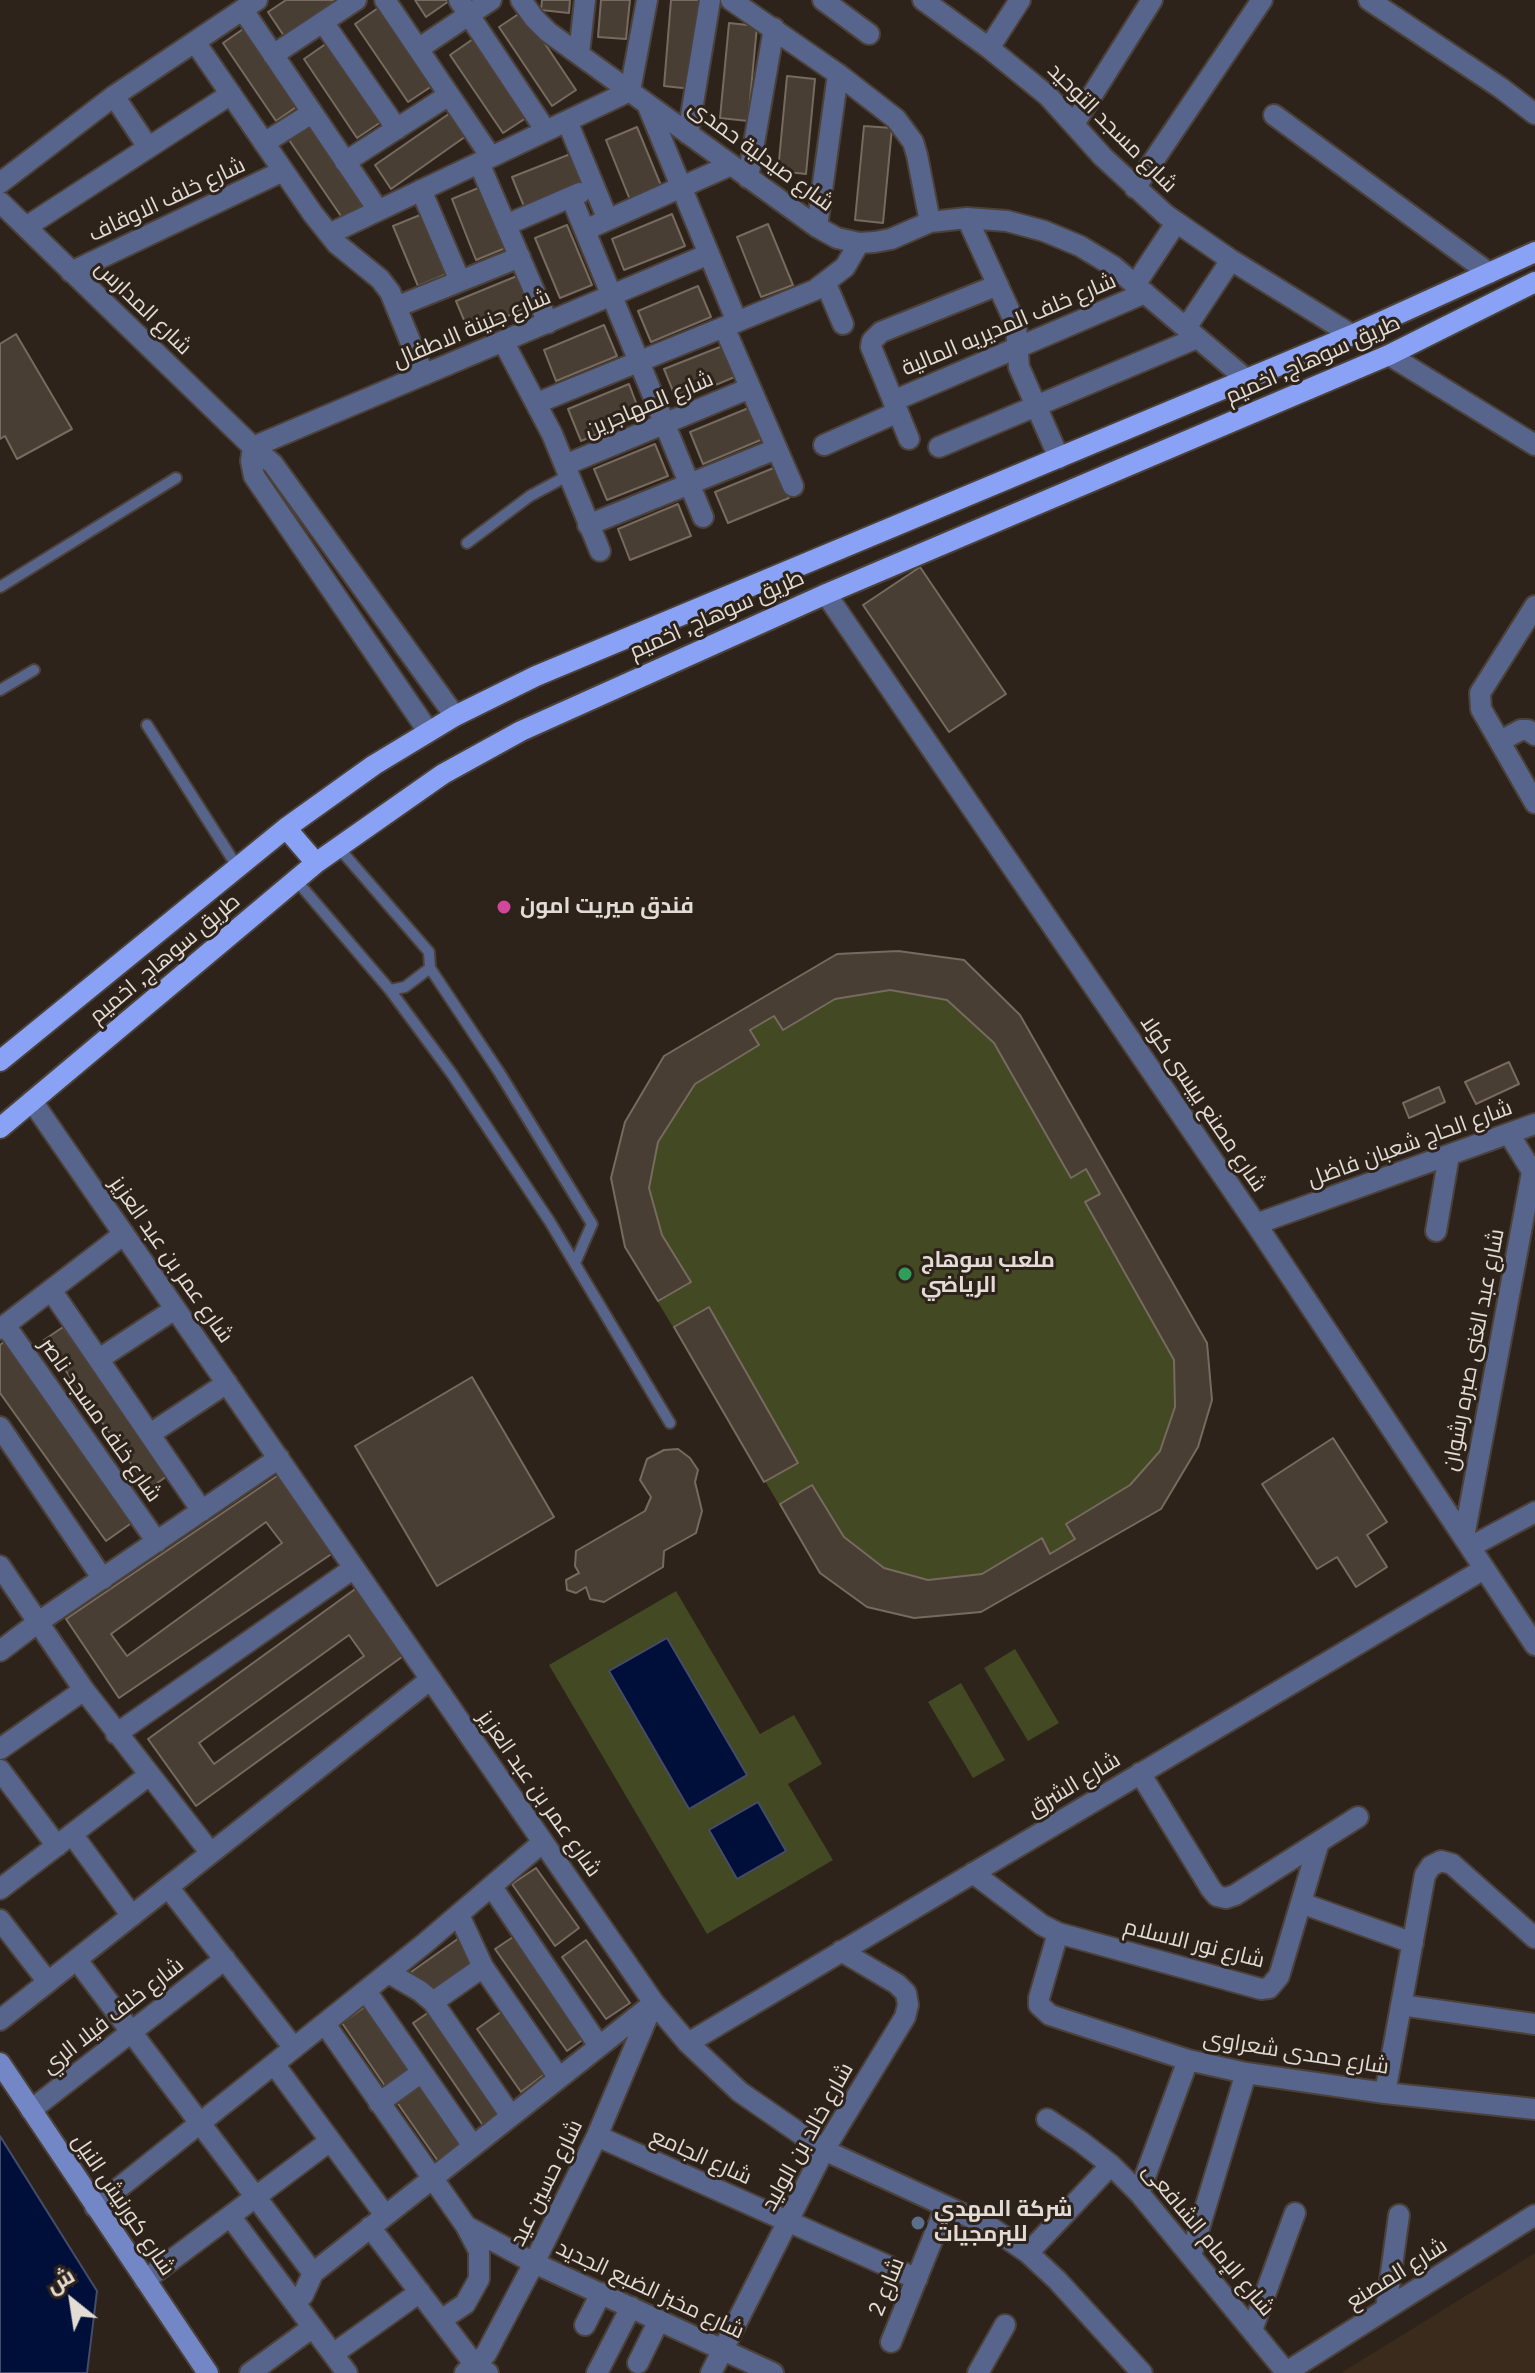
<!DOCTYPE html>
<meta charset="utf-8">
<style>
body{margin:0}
#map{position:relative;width:1535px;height:2373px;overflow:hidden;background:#2e231a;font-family:"IBM Plex Sans",Cairo,sans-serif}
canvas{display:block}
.north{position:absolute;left:32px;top:2261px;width:80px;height:80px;-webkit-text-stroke:6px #2e231a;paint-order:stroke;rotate:330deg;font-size:22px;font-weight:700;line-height:32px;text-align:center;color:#e3dcd5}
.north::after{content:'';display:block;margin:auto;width:28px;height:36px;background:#e3dcd5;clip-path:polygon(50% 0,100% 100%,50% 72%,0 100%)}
</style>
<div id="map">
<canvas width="1535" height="2373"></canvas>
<div class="north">ش</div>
</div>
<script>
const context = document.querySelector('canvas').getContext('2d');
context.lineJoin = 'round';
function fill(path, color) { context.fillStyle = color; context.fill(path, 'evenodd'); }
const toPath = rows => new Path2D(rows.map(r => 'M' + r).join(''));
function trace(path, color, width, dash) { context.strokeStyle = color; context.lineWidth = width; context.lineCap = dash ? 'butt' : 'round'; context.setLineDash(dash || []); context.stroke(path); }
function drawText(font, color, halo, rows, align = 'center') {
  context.font = font + ' "IBM Plex Sans",Cairo,sans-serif'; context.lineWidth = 6; context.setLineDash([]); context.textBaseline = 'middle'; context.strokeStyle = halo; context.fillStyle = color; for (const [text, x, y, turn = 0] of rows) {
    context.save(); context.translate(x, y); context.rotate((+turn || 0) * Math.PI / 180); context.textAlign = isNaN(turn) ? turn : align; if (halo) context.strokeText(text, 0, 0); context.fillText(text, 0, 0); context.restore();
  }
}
const built = toPath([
 [1535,2253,1535,2373,1341,2373]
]);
const green = toPath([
 [898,951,964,960,1020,1015,1207,1343,1212,1400,1198,1447,1161,1509,981,1612,914,1618,867,1607,820,1573,625,1247,611,1178,625,1122,664,1056,837,954],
 [676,1591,760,1734,794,1715,822,1764,788,1784,833,1860,707,1934,549,1665],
 [1015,1649,1059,1723,1028,1741,984,1668],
 [961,1683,1005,1760,973,1778,928,1702]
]);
const water = toPath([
 [667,1638,747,1775,689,1809,609,1671,667,1638],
 [758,1802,786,1851,737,1879,709,1830,758,1802],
 [0,2136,97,2291,87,2373,0,2373,0,2136]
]);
const building = toPath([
 [286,0,336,0,284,36,268,12,286,0],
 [415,0,449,0,449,1,426,17,415,0],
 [542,0,570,0,569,13,541,10,542,0],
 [601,0,630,0,626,39,598,37,601,0],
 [671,0,700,0,692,89,664,86,671,0],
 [378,8,432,86,408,102,355,24,378,8],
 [523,11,576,90,552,106,499,27,523,11],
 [729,23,757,26,748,121,720,118,729,23],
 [246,27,299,105,276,121,223,43,246,27],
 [473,39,526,118,503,133,450,55,473,39],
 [327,43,381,122,357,138,304,59,327,43],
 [787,76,815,79,806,174,778,171,787,76],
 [453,111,469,134,391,189,375,165,453,111],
 [313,124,366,203,343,219,289,140,313,124],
 [864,126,892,128,883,223,855,220,864,126],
 [637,127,662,188,630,200,606,140,637,127],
 [573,153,586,184,525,209,512,177,573,153],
 [483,186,508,247,476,260,452,199,483,186],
 [425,213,449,273,418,286,393,226,425,213],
 [672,214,685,246,624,270,612,239,672,214],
 [768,224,793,285,761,297,737,237,768,224],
 [567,225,592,285,560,298,535,238,567,225],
 [517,276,529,307,469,332,456,301,517,276],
 [698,286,711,317,651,342,638,311,698,286],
 [604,325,617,356,556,381,544,350,604,325],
 [16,334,72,429,17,459,5,436,0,439,0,344,16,334],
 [725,345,737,376,677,401,664,369,725,345],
 [629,384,641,416,581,441,568,409,629,384],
 [751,407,763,439,703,464,690,432,751,407],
 [655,444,668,476,607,500,594,469,655,444],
 [776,467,789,498,728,523,715,492,776,467],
 [678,504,691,536,630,560,618,529,678,504],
 [920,567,1006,694,949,732,863,605,920,567],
 [898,951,964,960,1020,1015,1207,1343,1212,1400,1198,1447,1161,1509,981,1612,914,1618,867,1607,820,1573,780,1504,812,1485,844,1537,884,1568,928,1580,982,1574,1042,1538,1050,1554,1075,1539,1066,1524,1130,1485,1160,1451,1175,1407,1174,1360,1085,1202,1100,1194,1086,1169,1071,1178,994,1043,947,1000,890,990,835,999,783,1030,774,1016,750,1030,759,1045,695,1084,658,1142,649,1188,662,1235,691,1282,658,1301,625,1247,611,1178,625,1122,664,1056,837,954,898,951],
 [1509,1062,1519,1084,1476,1104,1465,1082,1509,1062],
 [1439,1087,1445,1102,1409,1118,1403,1103,1439,1087],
 [709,1307,798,1463,764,1482,674,1327,709,1307],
 [63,1327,167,1476,149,1489,44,1340,63,1327],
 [4,1342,133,1522,106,1541,0,1393,0,1345,4,1342],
 [472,1377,554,1517,437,1586,355,1446,472,1377],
 [1333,1438,1387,1522,1367,1535,1387,1567,1356,1587,1337,1557,1317,1569,1262,1484,1333,1438],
 [678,1449,690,1458,698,1470,695,1482,702,1511,696,1533,664,1551,663,1567,604,1602,590,1599,586,1587,576,1593,567,1590,566,1580,579,1573,575,1566,576,1551,645,1511,651,1497,640,1480,647,1459,664,1450,678,1449],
 [280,1474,333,1553,119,1698,66,1619,280,1474],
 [266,1522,282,1543,127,1656,111,1634,266,1522],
 [358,1587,406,1654,196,1806,148,1739,358,1587],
 [349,1635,364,1656,214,1764,199,1743,349,1635],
 [536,1868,579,1928,555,1946,512,1884,536,1868],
 [516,1935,588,2036,567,2051,495,1949,516,1935],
 [459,1938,475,1961,427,1994,411,1972,459,1938],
 [586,1940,630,2003,606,2019,562,1957,586,1940],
 [366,2006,410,2069,385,2086,342,2023,366,2006],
 [432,2010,504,2114,484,2127,413,2023,432,2010],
 [502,2011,546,2073,521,2092,477,2029,502,2011],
 [420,2084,463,2143,438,2161,396,2101,420,2084]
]);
const service = toPath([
 [467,543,530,496,569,475],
 [0,587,176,478],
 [0,690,34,670],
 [147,725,238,868],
 [296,880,390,990,405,987,430,968,429,952,338,847],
 [430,968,499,1072,592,1224,575,1263],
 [390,990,452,1074,550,1222,670,1423]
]);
const minor = toPath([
 [385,0,491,157],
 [459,0,546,131],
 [521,0,534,18,548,32,817,227,837,238,859,243,875,242,891,239,930,222,967,218,1007,221,1044,231,1080,246,1113,266,1246,379],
 [731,0,838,74,896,119,913,142,917,155,930,222],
 [823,0,869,34],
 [923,0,989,48,1048,96,1103,157,1166,215,1231,260,1352,335],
 [1369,0,1501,88,1535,114],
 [243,10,378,210],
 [323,22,397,129],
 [195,42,313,214,337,244,380,279,390,292,424,375],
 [989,48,1020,0],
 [418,49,491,0],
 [579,54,585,0],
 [273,55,356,0],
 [114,96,148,147],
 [647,104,737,322],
 [1274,115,1489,273],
 [567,121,608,220],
 [1074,124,1152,0],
 [688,134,710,0],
 [264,143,312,113],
 [345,162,449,95],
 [479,163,548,323],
 [748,178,774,28],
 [0,183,114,96,257,0],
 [1135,188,1262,0],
 [421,190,460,281],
 [571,197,703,517],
 [0,202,253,447,273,464,455,716],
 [967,218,1016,325,1019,367,1059,458],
 [506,225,580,193],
 [26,227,231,94],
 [817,227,838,74],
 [585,230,731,165],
 [329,234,630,91,647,0],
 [71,272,283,171],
 [826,284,843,324],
 [1135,285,1176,223],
 [396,307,520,257],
 [724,327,793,486],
 [1186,328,1231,260],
 [503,341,552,434,600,551],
 [1389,355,1535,445],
 [893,401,1145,293],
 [537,403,815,290,845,267,859,243],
 [909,439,871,347,872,341,881,332,998,285],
 [824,445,898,412],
 [253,447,709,254],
 [253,447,251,461,254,476,428,731],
 [939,447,1197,338],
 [565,465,750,388],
 [588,525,776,449],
 [826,594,1256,1224,1535,1645],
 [1535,606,1480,693,1481,709,1535,803],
 [1500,741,1521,730,1528,730,1535,735],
 [32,1101,654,2003,688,2043,740,2092,824,2150,989,2226,1028,2253,1057,2280,1142,2373],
 [1509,1134,1535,1176],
 [1256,1224,1535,1124],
 [1436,1231,1449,1155],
 [51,1290,202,1511],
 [5,1325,157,1542],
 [0,1329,124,1234],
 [99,1359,175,1309],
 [0,1427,103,1579],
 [150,1434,227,1383],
 [1464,1537,1532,1172],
 [1470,1547,1535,1512],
 [0,1566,84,1690,210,1852],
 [0,1651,37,1623,279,1458],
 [116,1734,354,1568],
 [0,1749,84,1690],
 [0,1770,57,1846],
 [1140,1773,1211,1889,1217,1896,1226,1898,1235,1895,1358,1817],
 [72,1834,132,1916],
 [973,1873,1042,1925,1058,1933,1261,1989,1269,1988,1279,1976,1319,1842],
 [168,1887,294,2048],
 [492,1887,599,2046],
 [0,1889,148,1776],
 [1301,1903,1413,1943],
 [459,1915,483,1967,559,2078],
 [0,1920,48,1982],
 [1058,1933,1039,1998,1039,2005,1050,2015,1188,2060,1246,2073,1385,2093,1535,2109],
 [77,1960,313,2273,303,2295,294,2302],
 [389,1973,420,1991,433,2002,511,2116],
 [366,1991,473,2146],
 [433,2002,483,1967],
 [1401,2005,1535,2024],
 [0,2020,431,1679],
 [325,2024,466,2226,479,2251,479,2279,465,2304,441,2320],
 [688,2043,1484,1569],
 [274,2064,385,2215],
 [1385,2093,1425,1875,1431,1866,1441,1861,1452,1864,1535,1938],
 [379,2103,422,2072],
 [31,2110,225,1959],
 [1047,2119,1080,2141,1111,2165,1139,2193,1286,2372],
 [597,2136,917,2279],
 [1139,2193,1188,2060],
 [95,2207,424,1944,543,1842],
 [230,2216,347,2373],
 [466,2226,534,2263,773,2373],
 [370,2227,475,2365,488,2373],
 [1028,2253,1111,2165],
 [1191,2255,1246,2073],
 [313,2273,654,2003],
 [145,2280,330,2141],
 [1386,2309,1399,2215],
 [585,2325,601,2293],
 [1252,2330,1295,2213],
 [891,2342,946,2206],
 [333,2354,420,2292],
 [638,2363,659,2320],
 [250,2373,313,2327],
 [465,2373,486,2354,534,2263,597,2136,652,2006],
 [597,2373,631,2307],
 [711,2373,824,2150,905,2017,908,2005,906,1993,897,1984,841,1951],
 [978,2373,1005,2325],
 [1285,2373,1535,2215]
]);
const secondary = toPath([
 [0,2063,208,2373]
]);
const primary = toPath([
 [286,828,316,863],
 [0,1061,286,828,374,765,455,716,536,676,1352,335,1535,252],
 [0,1128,316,863,443,774,521,731,826,594,1389,355,1535,282]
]);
const markers = [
 [504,907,8,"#d1479c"],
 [905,1274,8,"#2e9e5b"],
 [918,2223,8,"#5c6f8a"]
];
const streetNames = [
 ["شارع مسجد التوحيد",1112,128,45],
 ["شارع صيدلية حمدى",761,156,36],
 ["شارع خلف الاوقاف",167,200,-25],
 ["شارع المدارس",143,308,44],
 ["شارع خلف المديريه المالية",1009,325,-23],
 ["شارع جنينة الاطفال",472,329,-23],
 ["طريق سوهاج, اخميم",1313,360,-24],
 ["شارع المهاجرين",649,405,-23],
 ["طريق سوهاج, اخميم",717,615,-24],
 ["طريق سوهاج, اخميم",165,959,-40],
 ["شارع مصنع بيبسى كولا",1203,1104,56],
 ["شارع الحاج شعبان فاضل",1410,1144,-20],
 ["شارع عمر بن عبد العزيز",171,1260,55],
 ["شارع عبد الغنى صبره رشوان",1474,1350,-79],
 ["شارع خلف مسجد ناصر",100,1420,55],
 ["شارع الشرق",1074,1785,-31],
 ["شارع عمر بن عبد العزيز",539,1794,55],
 ["شارع نور الاسلام",1194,1944,14],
 ["شارع خلف فيلا الري",113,2016,-38],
 ["شارع حمدى شعراوى",1296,2053,9],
 ["شارع خالد بن الوليد",808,2137,-61],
 ["شارع الجامع",701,2157,24],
 ["شارع حسين عيد",547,2183,-64],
 ["شارع كورنيش النيل",123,2205,56],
 ["شارع الإمام الشافعى",1208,2240,50],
 ["شارع المصنع",1397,2274,-32],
 ["شارع 2",887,2287,-68],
 ["شارع مخبز الضبع الجديد",650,2290,25]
];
const poiNames = [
 ["فندق ميريت امون",520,907],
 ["ملعب سوهاج",921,1261],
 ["الرياضي",921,1286],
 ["شركة المهدي",934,2210],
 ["للبرمجيات",934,2235]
];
fill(built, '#3a2b1c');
fill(green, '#424923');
fill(water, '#000f39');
trace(water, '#444c68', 2);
fill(building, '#493e34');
trace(building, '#776a5f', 2);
trace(service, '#4b4138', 14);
trace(minor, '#4b4138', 24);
trace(secondary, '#4b4138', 24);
trace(primary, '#4b4138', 24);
trace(service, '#57648c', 10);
trace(minor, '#57648c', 20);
trace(secondary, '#7387c7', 20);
trace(primary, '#89a2f5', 20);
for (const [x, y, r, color] of markers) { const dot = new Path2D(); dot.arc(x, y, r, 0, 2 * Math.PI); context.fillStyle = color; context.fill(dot); trace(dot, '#2e231a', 3); }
drawText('22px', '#e3dcd5', '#2e231a', streetNames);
drawText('bold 22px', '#e3dcd5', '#2e231a', poiNames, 'left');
</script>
